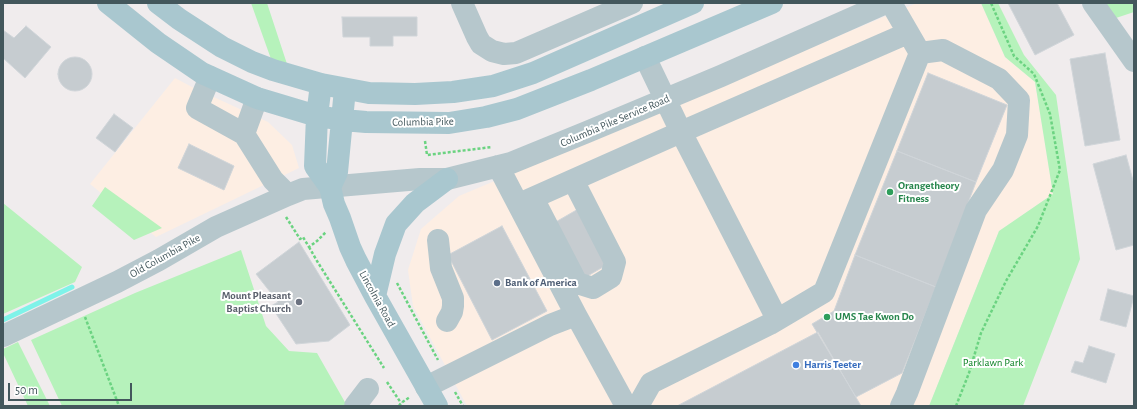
<!DOCTYPE html>
<style>
body{margin:0}
#map{position:relative;width:1137px;height:409px;overflow:hidden;background:#f0eced;font-family:"Alegreya Sans",sans-serif}
canvas{display:block}
.frame{position:absolute;inset:0;border:4px solid #43575c;pointer-events:none}
.scale{position:absolute;left:8px;top:383px;width:124px;height:18px;box-sizing:border-box;border:2px solid #43575c;border-top:0;padding-left:5px;font-size:12px;line-height:14px;white-space:nowrap;color:#43575c;-webkit-text-stroke:3px #fff;paint-order:stroke}
</style>
<div id="map">
<canvas width="1137" height="409"></canvas>
<div class="frame"></div>
<div class="scale">50 m</div>
</div>
<script>
const context = document.querySelector('canvas').getContext('2d');
context.lineJoin = 'round';
function fill(path, color) { context.fillStyle = color; context.fill(path, 'evenodd'); }
const toPath = rows => new Path2D(rows.map(r => 'M' + r).join(''));
function trace(path, color, width, dash) { context.strokeStyle = color; context.lineWidth = width; context.lineCap = dash ? 'butt' : 'round'; context.setLineDash(dash || []); context.stroke(path); }
function drawText(font, color, halo, rows, align = 'center') {
  context.font = font + ' "Alegreya Sans",sans-serif'; context.lineWidth = 4; context.setLineDash([]); context.textBaseline = 'middle'; context.strokeStyle = halo; context.fillStyle = color; for (const [text, x, y, turn = 0] of rows) {
    context.save(); context.translate(x, y); context.rotate((+turn || 0) * Math.PI / 180); context.textAlign = isNaN(turn) ? turn : align; if (halo) context.strokeText(text, 0, 0); context.fillText(text, 0, 0); context.restore();
  }
}
const commercial = toPath([
 [917,3,981,3,1005,57,1035,82,1053,194,999,231,929,406,467,406,413,306,408,270,421,229,459,196],
 [175,78,192,87,268,122,292,145,299,168,156,237,90,184]
]);
const green = toPath([
 [251,3,267,3,287,64,271,59],
 [981,3,998,3,1024,55,1056,95,1080,259,1023,406,929,406,999,231,1053,194,1035,82,1005,57],
 [1105,3,1134,3,1134,12,1116,18],
 [105,187,162,228,134,240,92,206],
 [3,203,82,267,75,282,3,314],
 [241,250,266,326,289,351,317,353,346,404,342,406,62,406,31,340,135,293],
 [18,342,50,406,28,406,3,353,3,349]
]);
const stream = toPath([
 [3,320,72,287]
]);
const building = toPath([
 [1008,3,1057,3,1074,35,1035,55,1008,3],
 [342,17,417,17,417,36,393,36,393,46,370,46,370,37,343,37,342,17],
 [26,26,51,47,25,78,3,58,3,30,14,38,26,26],
 [1105,53,1120,140,1085,146,1070,59,1105,53],
 '58 74a17 17 0 1 1 34 0a17 17 0 1 1-34 0Z',
 [928,73,1007,105,976,182,897,151,928,73],
 [114,114,133,128,115,152,96,138,114,114],
 [189,144,234,166,224,190,178,168,189,144],
 [897,151,976,182,936,287,855,255,897,151],
 [1126,155,1134,184,1134,245,1116,250,1093,164,1126,155],
 [580,208,610,263,584,278,554,223,580,208],
 [502,226,547,311,492,340,448,255,502,226],
 [299,242,350,325,329,341,296,344,271,306,278,302,256,274,299,242],
 [855,255,936,287,902,373,856,397,812,324,834,311,855,255],
 [1108,289,1134,296,1126,327,1100,320,1108,289],
 [818,332,861,406,677,406,818,332],
 [1089,346,1115,354,1106,383,1071,372,1075,361,1083,363,1089,346]
]);
const path = toPath([
 [425,141,427,155,492,147],
 [286,217,300,239,303,237,309,247,317,241,326,232],
 [309,247,317,261,384,368],
 [397,283,438,360],
 [85,317,119,406],
 [387,382,401,403],
 [455,392,463,406],
 [399,406,401,403,410,397],
 [956,406,969,373,981,333,1006,281,1038,226,1060,170,1050,114,1034,74,1014,56,991,3]
]);
const minor = toPath([
 [462,3,477,37,481,44,492,51,504,54,516,53,632,3],
 [1093,3,1134,61],
 [645,57,681,132,777,319],
 [210,77,197,108,244,134,273,180,288,195],
 [244,134,257,98],
 [498,166,576,315,626,406],
 [533,198,577,283,593,288,611,277,615,262,573,180],
 [519,204,681,132,908,33],
 [438,240,441,268,453,298,453,306,452,312,447,321],
 [3,336,117,282,159,260,216,227,288,195,303,189,420,179,447,179,511,163,587,132,721,76,886,3],
 [426,387,550,325,576,315],
 [355,406,368,389],
 [638,406,651,383,770,324,824,292,920,53,891,3],
 [901,406,907,393,976,210,1003,170,1017,135,1019,100,999,79,943,50,920,53]
]);
const major = toPath([
 [108,3,158,43,202,73,257,98,317,116,343,120,366,122,449,123,486,117,517,109,591,80,772,3],
 [158,3,179,19,222,47,252,62,273,70,321,84,369,93,415,94,453,92,493,86,533,73,693,3],
 [321,84,317,116,315,166,330,187,334,204,340,218,350,247,356,260,375,296,437,406],
 [330,187,337,172,345,89],
 [375,296,385,254,396,224,415,203,447,179]
]);
const markers = [
 [890,192,4,"#2e9e5b"],
 [497,283,4,"#5c6f8a"],
 [299,302,4,"#6b7280"],
 [827,317,4,"#2e9e5b"],
 [796,365,4,"#3f7fe0"]
];
const streetNames = [
 ["Columbia Pike Service Road",615,121,-23],
 ["Columbia Pike",423,122,-1],
 ["Old Columbia Pike",165,256,-29],
 ["Lincolnia Road",377,299,61]
];
const leisureNames = [
 ["Orangetheory",898,186],
 ["Fitness",898,199],
 ["UMS Tae Kwon Do",835,317]
];
const serviceNames = [
 ["Bank of America",505,283]
];
const worshipNames = [
 ["Mount Pleasant",291,296],
 ["Baptist Church",291,309]
];
const parkNames = [
 ["Parklawn Park",993,363]
];
const shopNames = [
 ["Harris Teeter",804,365]
];
fill(commercial, '#fdeee3');
fill(green, '#b6f2bb');
trace(stream, '#7ff3e9', 5);
fill(building, '#c6ccd0');
trace(building, '#d0d5d9', 1);
trace(path, '#6bd381', 2.5, [3, 2]);
trace(minor, '#b6c7cc', 22);
trace(major, '#a9c7cf', 22);
for (const [x, y, r, color] of markers) { const dot = new Path2D(); dot.arc(x, y, r, 0, 2 * Math.PI); context.fillStyle = color; context.fill(dot); trace(dot, '#fff', 1.5); }
drawText('11px', '#43575c', '#fff', streetNames);
drawText('bold 11px', '#27864d', '#fff', leisureNames, 'left');
drawText('bold 11px', '#4e5e75', '#fff', serviceNames, 'left');
drawText('bold 11px', '#5b616d', '#fff', worshipNames, 'right');
drawText('11px', '#0e8326', '#fff', parkNames);
drawText('bold 11px', '#366cbe', '#fff', shopNames, 'left');
</script>
